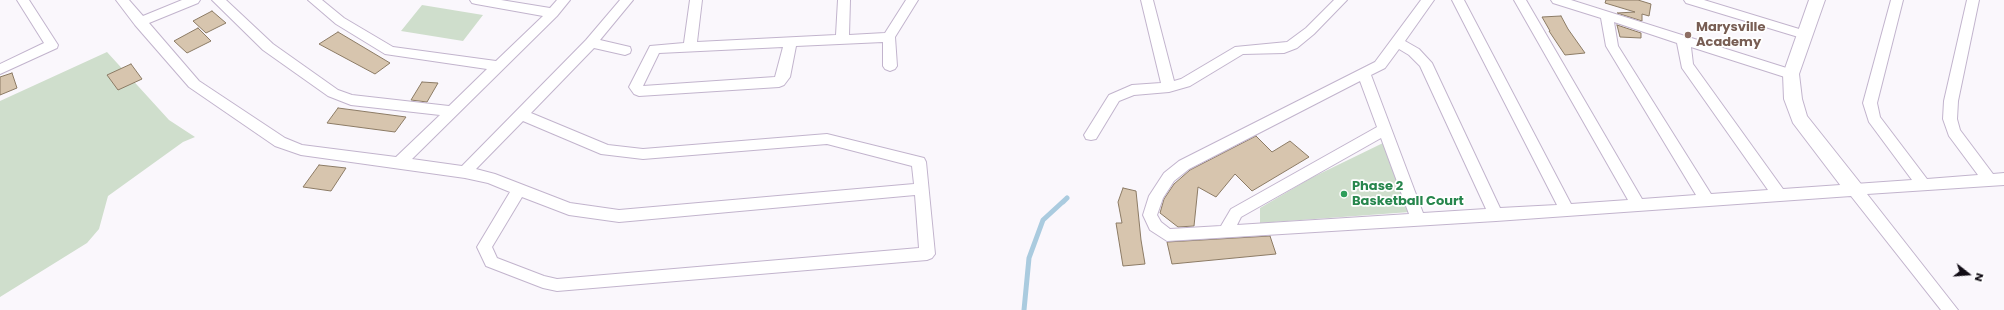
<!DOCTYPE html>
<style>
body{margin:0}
#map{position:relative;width:2004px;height:310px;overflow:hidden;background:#faf7fc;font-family:Poppins,sans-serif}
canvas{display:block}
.north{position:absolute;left:1948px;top:254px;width:40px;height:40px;-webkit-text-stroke:3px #fff;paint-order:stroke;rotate:107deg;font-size:11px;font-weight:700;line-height:16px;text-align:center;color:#110c15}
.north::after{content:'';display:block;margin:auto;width:14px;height:18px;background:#110c15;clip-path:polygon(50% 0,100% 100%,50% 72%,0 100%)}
</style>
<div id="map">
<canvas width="2004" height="310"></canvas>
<div class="north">N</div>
</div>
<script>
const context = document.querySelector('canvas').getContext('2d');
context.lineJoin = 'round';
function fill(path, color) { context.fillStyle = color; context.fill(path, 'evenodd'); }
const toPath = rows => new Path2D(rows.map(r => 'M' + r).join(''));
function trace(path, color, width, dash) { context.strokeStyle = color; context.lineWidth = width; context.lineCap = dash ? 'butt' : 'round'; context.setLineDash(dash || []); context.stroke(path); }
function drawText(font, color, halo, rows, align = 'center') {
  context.font = font + ' Poppins,sans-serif'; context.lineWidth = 3.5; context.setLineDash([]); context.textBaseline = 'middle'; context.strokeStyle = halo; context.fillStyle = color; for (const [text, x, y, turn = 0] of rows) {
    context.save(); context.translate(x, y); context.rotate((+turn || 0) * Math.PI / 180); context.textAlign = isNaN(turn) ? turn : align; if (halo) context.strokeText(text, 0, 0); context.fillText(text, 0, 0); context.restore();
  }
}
const green = toPath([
 [422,5,483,15,463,41,401,31],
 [107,52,169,120,195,137,183,142,108,196,99,229,87,243,0,297,0,101],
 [1383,143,1410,212,1260,223,1260,208,1311,178]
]);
const stream = toPath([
 [1024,310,1029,258,1043,220,1067,198,1063,202]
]);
const building = toPath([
 [1606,0,1638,0,1651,4,1649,16,1642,14,1642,21,1617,13,1635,12,1605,3,1606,0],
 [212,11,226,23,206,33,193,21,212,11],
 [1561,16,1568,29,1585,53,1565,55,1549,31,1550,31,1542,17,1561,16],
 [1617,25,1641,33,1641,38,1620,37,1617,25],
 [198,28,211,41,187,53,174,41,198,28],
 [338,32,390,63,375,74,319,44,338,32],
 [131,64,142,79,118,90,107,75,131,64],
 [12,73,17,88,0,95,0,77,12,73],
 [422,82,438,83,427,102,411,100,422,82],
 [338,108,406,117,395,132,327,123,338,108],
 [1256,136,1272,152,1290,141,1309,157,1252,191,1235,174,1216,197,1198,187,1194,226,1178,227,1160,213,1164,199,1174,184,1190,170,1256,136],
 [319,165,346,168,331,191,303,187,319,165],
 [1123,188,1136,191,1141,240,1145,264,1123,266,1116,223,1122,223,1118,202,1123,188],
 [1270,236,1276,254,1172,264,1167,242,1270,236]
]);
const minor = toPath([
 [17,0,29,0,58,45,57,48,0,74,0,64,44,43,17,0],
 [116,0,129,0,143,16,182,0,200,0,198,3,149,23,199,81,285,138,302,145,396,157,440,115,351,105,328,96,263,50,212,0,226,0,273,44,338,90,352,95,449,106,487,69,385,54,336,24,308,0,322,0,344,18,393,47,496,61,543,16,476,4,472,3,470,0,501,0,550,8,557,0,570,0,557,16,412,159,462,166,586,40,620,0,633,0,600,40,630,47,631,50,630,53,625,55,594,48,531,113,608,145,643,149,827,134,924,158,926,162,935,254,932,258,927,260,557,291,543,288,486,266,477,247,510,192,488,183,465,178,301,155,275,146,189,87,135,25,116,0],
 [523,121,601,154,643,159,827,144,912,166,914,184,619,210,570,203,495,174,476,169,523,121],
 [915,195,919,248,557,279,544,276,497,258,492,247,522,197,569,215,619,222,915,195],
 [690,0,702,0,697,42,836,35,838,0,850,0,849,35,885,33,906,0,918,0,895,37,897,66,895,69,890,71,885,69,883,66,883,42,796,46,790,77,784,85,779,87,639,96,634,94,629,87,650,46,684,43,690,0],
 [783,47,775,77,643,86,659,53,783,47],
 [1141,0,1153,0,1174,81,1181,79,1235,47,1287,42,1306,28,1334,0,1347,0,1314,34,1297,48,1284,53,1243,54,1190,86,1169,92,1134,95,1119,101,1096,139,1091,140,1086,139,1084,135,1109,95,1132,85,1161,83,1141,0],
 [1421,0,1434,0,1405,41,1419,49,1432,63,1500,208,1557,205,1452,0,1464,0,1571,204,1628,200,1514,0,1526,0,1642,199,1696,195,1606,46,1601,18,1553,3,1551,0,1571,0,1796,71,1798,74,1796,77,1791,79,1691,47,1693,64,1783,189,1912,180,1869,122,1863,103,1891,0,1903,0,1877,103,1880,117,1927,179,1978,175,1949,136,1943,119,1944,101,1967,0,1979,0,1958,101,1957,119,1960,130,1993,174,2004,173,2004,185,1867,194,1958,310,1941,310,1851,196,1496,221,1167,241,1150,230,1143,215,1149,196,1164,173,1179,161,1375,62,1421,0],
 [1614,22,1677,43,1682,68,1768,190,1711,194,1618,46,1614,22],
 [1399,49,1409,55,1420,66,1486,209,1423,213,1371,75,1385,68,1399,49],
 [1360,81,1377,127,1231,209,1221,226,1170,229,1161,222,1157,215,1163,198,1174,181,1189,169,1360,81],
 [1381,138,1409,214,1237,225,1241,217,1381,138],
 [1684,0,1704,0,1809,32,1811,35,1809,38,1805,39,1686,3,1684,0]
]);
const tertiary = toPath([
 [1809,0,1825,0,1799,74,1802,99,1807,116,1861,184,1863,189,1861,194,1854,196,1847,194,1793,123,1784,99,1783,74,1809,0]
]);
const markers = [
 [1688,35,4,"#8d6e63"],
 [1344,194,4,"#2e9e5b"]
];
const educationNames = [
 ["Marysville",1696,28],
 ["Academy",1696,43]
];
const leisureNames = [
 ["Phase 2",1352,187],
 ["Basketball Court",1352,202]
];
fill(green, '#cfdecc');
trace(stream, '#aacbdf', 5);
fill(building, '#d7c5ae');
trace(building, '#8c7b65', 1);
trace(minor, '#c2b4cd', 2);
trace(tertiary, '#c2b4cd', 2);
fill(minor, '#fff');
fill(tertiary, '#fff');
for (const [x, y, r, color] of markers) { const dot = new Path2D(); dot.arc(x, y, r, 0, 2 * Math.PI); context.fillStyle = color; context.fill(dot); trace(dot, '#fff', 1.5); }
drawText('bold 13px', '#785e54', '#fff', educationNames, 'left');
drawText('bold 13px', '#27864d', '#fff', leisureNames, 'left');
</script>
